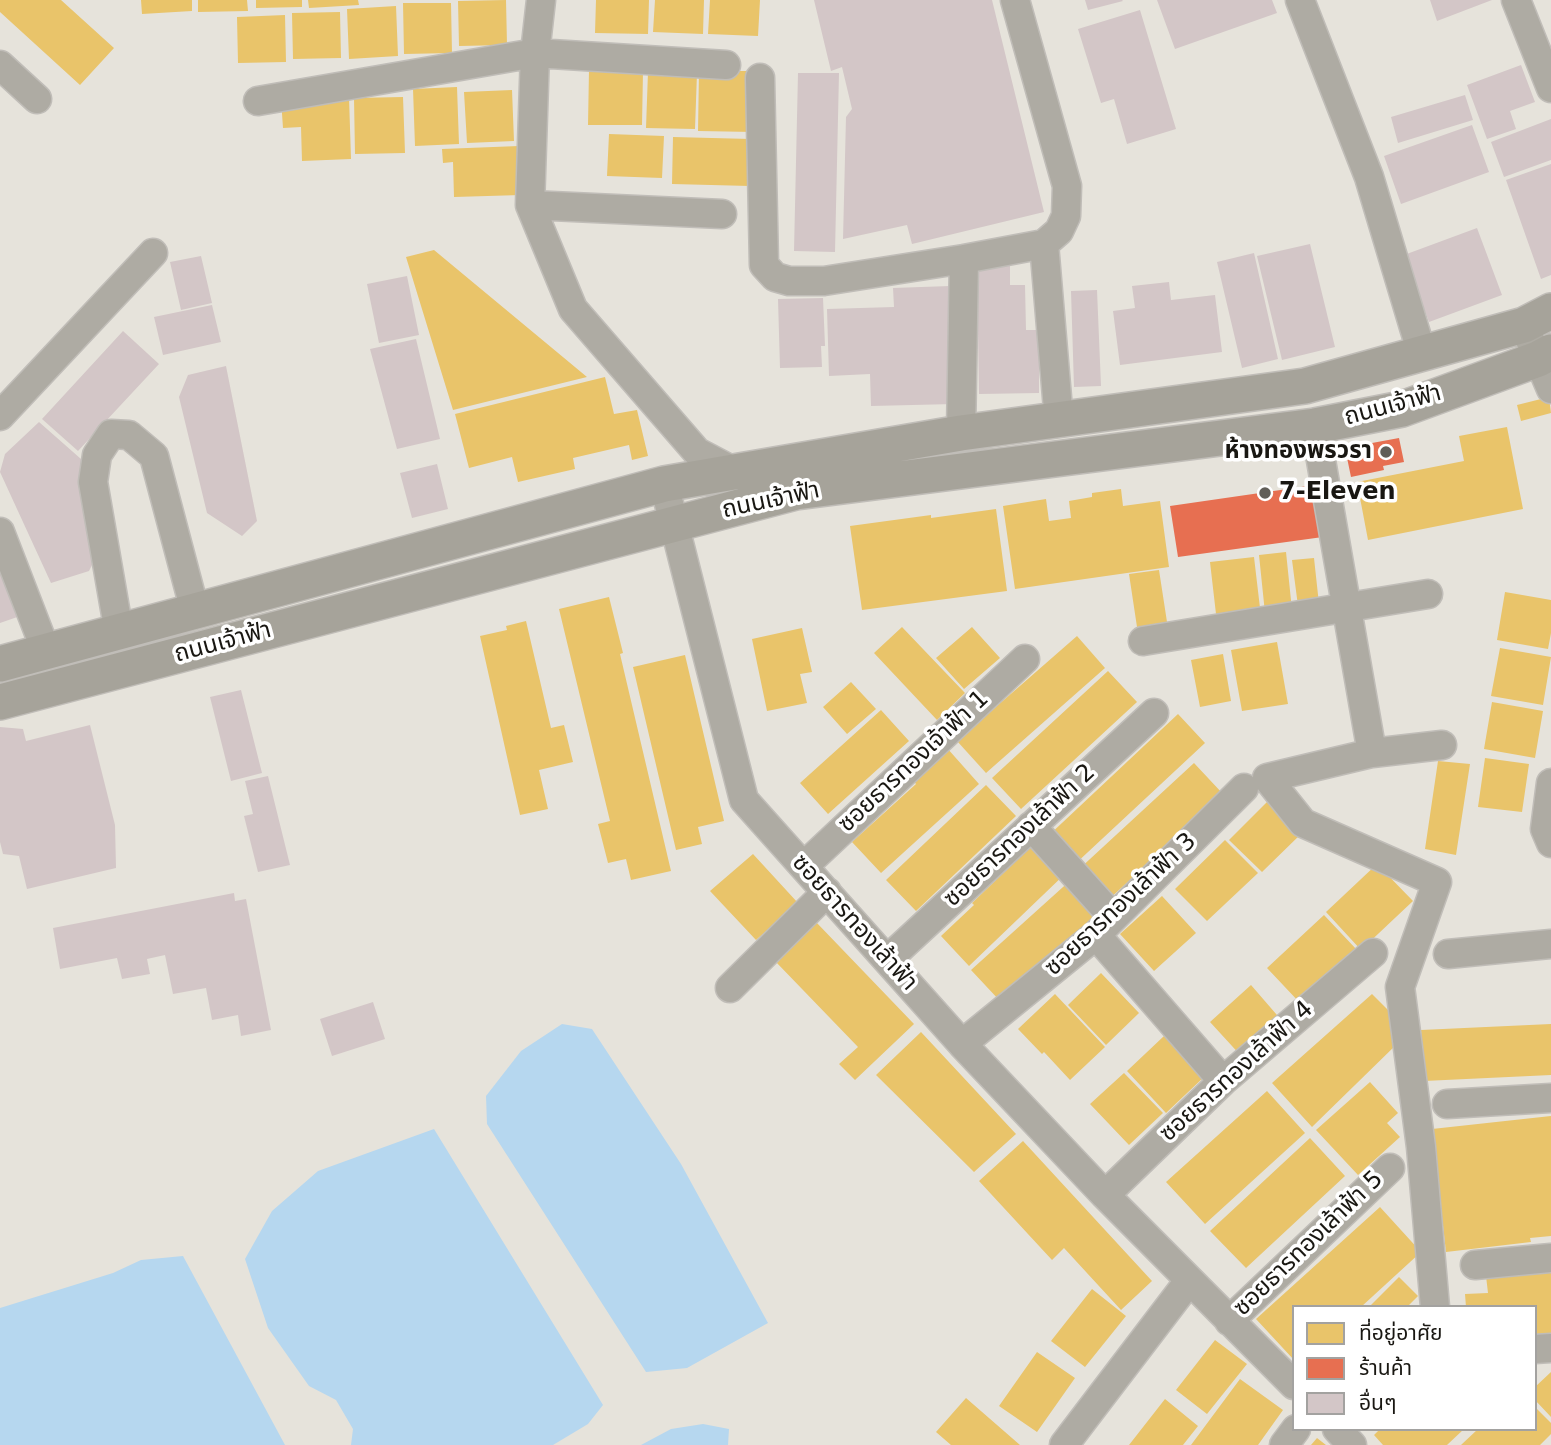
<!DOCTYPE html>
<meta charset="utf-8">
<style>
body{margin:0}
#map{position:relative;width:1551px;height:1445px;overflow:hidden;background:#e6e3db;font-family:"DejaVu Sans","Noto Sans Thai",sans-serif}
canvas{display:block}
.legend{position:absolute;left:1292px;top:1305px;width:245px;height:126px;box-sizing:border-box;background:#fff;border:2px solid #a3a2a0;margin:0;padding:9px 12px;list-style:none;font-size:21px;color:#191712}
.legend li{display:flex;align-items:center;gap:14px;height:35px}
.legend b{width:35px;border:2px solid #a3a2a0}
</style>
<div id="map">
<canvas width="1551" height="1445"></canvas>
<ul class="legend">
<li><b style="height:19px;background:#e9c46a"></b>ที่อยู่อาศัย</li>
<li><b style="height:19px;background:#e76f51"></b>ร้านค้า</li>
<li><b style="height:19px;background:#d3c6c7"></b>อื่นๆ</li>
</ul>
</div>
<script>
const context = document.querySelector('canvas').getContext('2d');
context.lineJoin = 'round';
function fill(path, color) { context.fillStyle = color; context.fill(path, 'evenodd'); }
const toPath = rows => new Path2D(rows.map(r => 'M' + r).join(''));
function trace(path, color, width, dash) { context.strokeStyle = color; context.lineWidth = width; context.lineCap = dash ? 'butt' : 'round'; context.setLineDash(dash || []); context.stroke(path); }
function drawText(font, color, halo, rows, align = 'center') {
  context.font = font + ' "DejaVu Sans","Noto Sans Thai",sans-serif'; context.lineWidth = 7; context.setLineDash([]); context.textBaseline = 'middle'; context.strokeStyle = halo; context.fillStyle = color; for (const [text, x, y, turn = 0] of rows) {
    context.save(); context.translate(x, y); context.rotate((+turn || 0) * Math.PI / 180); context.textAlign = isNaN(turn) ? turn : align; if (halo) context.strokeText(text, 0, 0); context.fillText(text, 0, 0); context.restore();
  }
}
const water = toPath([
 [562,1024,592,1029,681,1164,768,1323,687,1368,646,1372,487,1124,486,1096,521,1051],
 [434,1129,603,1405,588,1424,553,1445,351,1445,353,1429,336,1400,309,1386,268,1328,245,1259,272,1211,318,1171],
 [183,1256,285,1445,0,1445,0,1308,113,1273,141,1260],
 [703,1424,729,1429,728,1445,641,1445,671,1429]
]);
const homes = toPath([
 [0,0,61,0,114,48,80,85,0,12],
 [141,0,192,0,192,11,142,14],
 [198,0,247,0,248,11,198,12],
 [256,0,302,0,302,7,256,8],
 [308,0,358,0,359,5,309,8],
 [506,0,507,45,459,46,458,1],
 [596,0,649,0,648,34,595,33],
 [655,0,704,0,703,34,653,32],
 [710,0,760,0,758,36,708,34],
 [403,3,451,3,452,53,404,54],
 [396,6,398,56,349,59,347,9],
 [340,12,341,58,293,59,292,13],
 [285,15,286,62,238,63,237,17],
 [589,70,643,71,642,125,588,125],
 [699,71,756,71,754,132,698,131],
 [648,72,697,73,695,129,646,128],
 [457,87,459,144,415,146,413,89],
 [512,90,514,141,467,143,464,92],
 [349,97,351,159,302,161,301,127,283,128,281,99],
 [403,97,405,153,355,154,354,98],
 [609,134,664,136,662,178,607,176],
 [673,137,751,139,750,186,672,184],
 [519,146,521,195,454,197,453,162,443,163,442,149],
 [434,250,587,377,453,410,406,257],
 [605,377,614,414,637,410,648,456,632,460,629,445,573,458,575,469,518,482,512,457,469,468,455,414],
 [1549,397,1551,413,1521,421,1517,405],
 [1507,427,1523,509,1368,540,1357,482,1464,461,1459,436],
 [1121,489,1123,506,1160,501,1169,567,1015,589,1003,506,1046,499,1049,521,1071,518,1069,501,1092,497,1092,493],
 [996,509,1007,591,862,610,850,526,931,515,931,518],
 [1286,552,1292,610,1265,613,1259,555],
 [1254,557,1260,608,1216,614,1210,562],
 [1314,558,1319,604,1298,606,1292,560],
 [1159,570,1167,622,1137,627,1129,574],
 [1505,592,1551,600,1551,633,1548,649,1497,640],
 [609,597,623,653,620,654,671,871,631,880,626,859,608,863,598,824,610,821,559,609],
 [526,621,551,728,564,725,573,762,539,770,548,809,520,815,480,636,507,630,506,626],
 [902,627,965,693,937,720,874,653],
 [972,627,1000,658,964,689,936,658],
 [802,628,812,672,800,674,807,703,767,711,752,639],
 [1077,636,1105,668,986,773,957,741],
 [1277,642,1288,704,1242,711,1231,650],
 [1500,648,1551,657,1543,705,1491,696],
 [1223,654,1231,701,1200,707,1191,660],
 [685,655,724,821,698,827,702,844,676,850,633,667],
 [1108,671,1137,702,1021,809,992,778],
 [851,682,876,709,847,734,823,707],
 [1492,702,1543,711,1535,758,1484,749],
 [881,710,909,741,828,814,800,783],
 [1178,714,1205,743,1073,866,1046,838],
 [947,748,979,784,881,873,852,842,916,784,912,779],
 [1485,758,1529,764,1522,812,1478,807],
 [1438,761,1470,764,1456,855,1425,849],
 [1194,763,1223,794,1106,902,1077,871],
 [986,785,1016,816,916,911,886,880],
 [1269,800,1302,833,1262,872,1229,840],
 [1225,840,1258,873,1207,921,1175,889],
 [1037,841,1067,872,969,966,941,936,974,905,972,903],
 [753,854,798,903,756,940,710,891],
 [1377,864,1413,901,1361,950,1326,912],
 [1073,878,1101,910,1000,1001,971,970],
 [1162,896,1196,933,1154,971,1120,934],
 [1324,915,1357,950,1300,1003,1267,968],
 [816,922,914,1024,855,1080,839,1064,858,1047,775,961],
 [1101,973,1139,1013,1106,1045,1068,1005],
 [1251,985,1283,1022,1243,1058,1210,1022],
 [1055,994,1105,1047,1070,1080,1044,1052,1042,1054,1018,1029],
 [1372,994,1392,1014,1398,1043,1312,1127,1272,1083],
 [1551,1024,1551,1075,1424,1081,1421,1030],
 [921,1032,1016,1134,974,1172,876,1075],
 [1164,1036,1204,1077,1166,1113,1127,1071],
 [1124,1073,1163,1113,1129,1145,1090,1104],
 [1370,1082,1398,1113,1387,1123,1400,1137,1358,1175,1316,1130],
 [1267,1091,1305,1133,1205,1224,1166,1182],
 [1551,1116,1551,1236,1530,1238,1531,1242,1446,1252,1432,1129],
 [1310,1138,1345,1176,1246,1268,1210,1231],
 [1023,1141,1152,1281,1121,1310,1064,1248,1052,1260,979,1181],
 [1380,1207,1421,1252,1361,1307,1294,1307,1294,1360,1256,1319],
 [1551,1271,1551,1340,1535,1341,1535,1307,1466,1307,1465,1294,1488,1293,1486,1276],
 [1399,1277,1418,1296,1407,1307,1369,1307],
 [1092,1289,1126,1316,1085,1367,1051,1341],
 [1215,1340,1247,1364,1207,1414,1176,1390],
 [1037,1352,1075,1378,1037,1432,999,1406],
 [1551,1372,1551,1417,1535,1400,1535,1387],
 [1240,1379,1283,1410,1258,1445,1191,1445],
 [966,1398,1020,1445,951,1445,936,1432],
 [1165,1399,1198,1426,1183,1445,1129,1445],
 [1535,1407,1551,1423,1551,1434,1540,1445,1461,1445,1478,1429,1535,1429],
 [1380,1429,1464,1429,1447,1445,1383,1445,1374,1435],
 [1317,1438,1326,1445,1311,1445]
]);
const shops = toPath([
 [1399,438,1404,462,1383,466,1384,470,1351,477,1345,448],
 [1322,484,1330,536,1178,557,1170,506]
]);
const building = toPath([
 [814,0,992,0,1044,212,912,244,907,225,843,239,846,117,852,109,842,67,831,71],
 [1085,0,1122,0,1123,1,1088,10],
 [1157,0,1272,0,1277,13,1175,49],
 [1430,0,1492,0,1437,21],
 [1140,10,1176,129,1127,144,1114,99,1101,103,1078,29],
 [1521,65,1535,102,1510,111,1516,129,1487,139,1467,85],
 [798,73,839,73,835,252,794,251],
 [1465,95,1473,120,1398,143,1391,117],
 [1551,119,1551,160,1504,177,1491,142],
 [1472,125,1489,172,1401,204,1384,156],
 [1551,164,1551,275,1541,279,1506,180],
 [1477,228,1502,295,1429,322,1404,255],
 [1310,244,1335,347,1282,360,1257,256],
 [1254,253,1278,359,1242,368,1217,262],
 [201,256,212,303,181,310,170,262],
 [977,266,1010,266,1010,285,1025,285,1026,330,1039,330,1039,393,979,394],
 [407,276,419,335,379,343,367,284],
 [1169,282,1171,300,1215,295,1222,352,1120,365,1113,311,1135,308,1132,286],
 [950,286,954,404,871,406,870,374,829,376,827,309,894,307,893,288],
 [1097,290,1101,386,1074,387,1071,291],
 [823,298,825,346,821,346,822,367,780,368,778,299],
 [212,305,221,342,163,355,154,317],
 [123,331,159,364,78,451,42,419],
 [416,339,440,439,397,449,370,349],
 [226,366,257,521,242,536,207,513,179,397,188,375],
 [39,422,81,459,101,547,89,571,51,583,0,472,5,454],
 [437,464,448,509,412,518,400,473],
 [0,555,23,615,0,623],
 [241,690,262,773,231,781,210,697],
 [90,725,115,825,116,868,27,889,19,856,3,854,0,842,0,727,23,729,26,741],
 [268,776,290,865,258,872,244,816,253,814,245,781],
 [234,893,235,901,246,899,271,1030,241,1036,238,1015,212,1020,206,988,173,994,165,955,147,959,150,974,122,979,117,958,60,969,53,928],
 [373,1002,385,1039,332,1056,320,1019]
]);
const minor = toPath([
 [541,0,535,53,530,205,573,309,697,452,735,472],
 [1015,0,1067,186,1066,216,1059,231,1044,244,1059,421],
 [1300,0,1369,177,1422,354],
 [1516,0,1551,88],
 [0,65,37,99],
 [760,78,764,265,775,277,789,281,824,281,964,259],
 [258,101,535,53,726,65],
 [530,205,722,214],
 [1530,340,1551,389],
 [0,416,153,253],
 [1315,426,1372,753],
 [961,433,964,259,1044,244],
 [664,484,744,800,962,1044,1105,1195,1294,1385],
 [0,532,46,651],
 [119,632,93,482,97,455,111,434,129,435,154,456,195,611],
 [1143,641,1428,594],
 [1551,783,1545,829,1551,843],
 [1031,826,1113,917],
 [804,866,1025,659],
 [1096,935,1223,1081],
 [1448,954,1551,944],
 [887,960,1154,713],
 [730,988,827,892],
 [962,1044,1096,935,1244,788],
 [1447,1104,1551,1098],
 [1105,1195,1223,1081,1373,953],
 [1475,1265,1551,1258],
 [1435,1307,1421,1147,1400,987,1437,882,1303,823,1267,778,1372,753,1442,745],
 [1229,1321,1390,1168],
 [1535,1349,1551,1348],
 [1337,1429,1352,1445],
 [1064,1445,1189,1281],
 [1284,1445,1296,1429]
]);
const major = toPath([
 [0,664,664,484,961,433,1305,386,1524,325,1551,311],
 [0,702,796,492,1315,426,1402,409,1538,359,1551,352]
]);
const markers = [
 [1386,452,7,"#615e58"],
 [1265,493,7,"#615e58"]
];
const streetNames = [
 ["ถนนเจ้าฟ้า",1393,406,-15],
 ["ถนนเจ้าฟ้า",771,501,-12],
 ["ถนนเจ้าฟ้า",223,643,-15],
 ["ซอยธารทองเจ้าฟ้า 1",914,762,-43],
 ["ซอยธารทองเล้าฟ้า 2",1020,836,-43],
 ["ซอยธารทองเล้าฟ้า 3",1121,905,-43],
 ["ซอยธารทองเล้าฟ้า",854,923,48],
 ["ซอยธารทองเล้าฟ้า 4",1237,1072,-42],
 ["ซอยธารทองเล้าฟ้า 5",1309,1244,-44]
];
const poiNames = [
 ["ห้างทองพรวรา",1372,452],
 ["7-Eleven",1279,493,"left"]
];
fill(water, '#b6d7ef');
fill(homes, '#e9c46a');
fill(shops, '#e76f51');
fill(building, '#d3c6c7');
trace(minor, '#c0bdb8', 31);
trace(major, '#c0bdb8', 38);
trace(minor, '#aeaba3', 28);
trace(major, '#a6a39a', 35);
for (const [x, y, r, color] of markers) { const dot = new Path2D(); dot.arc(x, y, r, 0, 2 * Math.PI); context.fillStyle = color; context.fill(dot); trace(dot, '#fff', 2.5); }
drawText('24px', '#191712', '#fff', streetNames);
drawText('bold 24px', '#191712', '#fff', poiNames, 'right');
</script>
